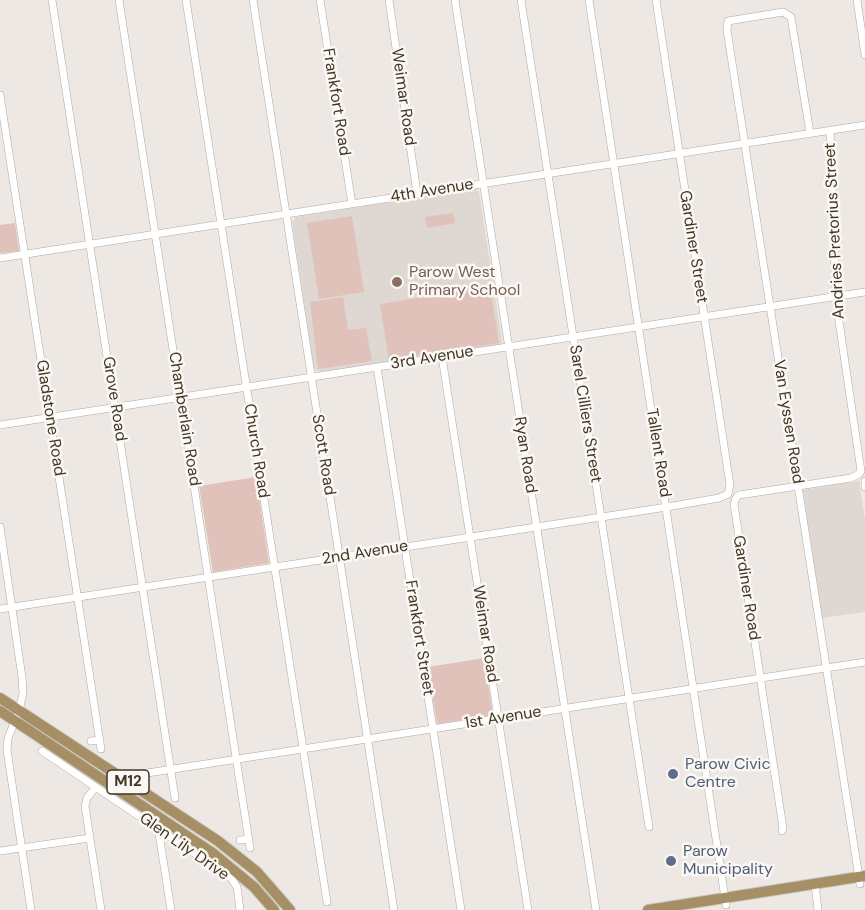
<!DOCTYPE html>
<style>
body{margin:0}
canvas{display:block;background:#eee8e4}
</style>
<canvas width="865" height="910"></canvas>
<script>
const context = document.querySelector('canvas').getContext('2d');
context.lineJoin = 'round';
function fill(path, color) { context.fillStyle = color; context.fill(path, 'evenodd'); }
const toPath = rows => new Path2D(rows.map(r => 'M' + r).join(''));
function trace(path, color, width, dash) { context.strokeStyle = color; context.lineWidth = width; context.lineCap = dash ? 'butt' : 'round'; context.setLineDash(dash || []); context.stroke(path); }
function drawText(font, color, halo, rows, align = 'center') {
  context.font = font + ' "DM Sans",sans-serif'; context.lineWidth = 5; context.setLineDash([]); context.textBaseline = 'middle'; context.strokeStyle = halo; context.fillStyle = color; for (const [text, x, y, turn = 0] of rows) {
    context.save(); context.translate(x, y); context.rotate((+turn || 0) * Math.PI / 180); context.textAlign = isNaN(turn) ? turn : align; if (halo) context.strokeText(text, 0, 0); context.fillText(text, 0, 0); context.restore();
  }
}
const built = toPath([
 [476,189,479,192,502,341,500,344,319,372,314,368,292,222,296,217],
 [859,481,865,519,865,612,822,618,803,490]
]);
const green = toPath([
 [453,213,455,223,427,228,425,217],
 [352,216,364,292,319,299,307,223],
 [15,223,19,251,0,253,0,225],
 [490,287,499,343,389,360,380,304],
 [343,297,348,330,366,328,372,361,318,369,310,302],
 [256,477,269,563,213,572,199,486],
 [484,658,493,715,437,724,428,667]
]);
const street = toPath([
 [52,0,175,798],
 [119,0,250,848],
 [186,0,327,902],
 [253,0,394,910],
 [320,0,352,204],
 [389,0,417,193],
 [455,0,596,910],
 [521,0,649,827],
 [589,0,726,905],
 [857,0,865,55],
 [0,95,101,749],
 [810,133,791,17,783,12,728,21,727,30,860,884],
 [0,258,865,125],
 [442,357,528,910],
 [377,367,461,910],
 [0,425,865,292],
 [865,481,865,487],
 [0,527,22,677,23,693,19,711,8,738,7,750,31,910],
 [0,609,667,507,719,498,728,494,730,485,656,0],
 [91,741,100,740],
 [42,751,231,878,237,887,240,910],
 [141,774,865,662],
 [96,787,87,798,85,806,101,910],
 [161,831,159,834,171,910],
 [782,831,783,828,734,504,736,498,739,495,851,478,859,474,861,471,836,301,830,130],
 [240,840,249,839],
 [0,851,90,838],
 [815,884,818,910]
]);
const primary = toPath([
 [0,698,218,841,257,872,290,910],
 [0,711,214,854,254,887,274,910],
 [648,910,865,876]
]);
const markers = [
 [397,282,6,"#8d6e63"],
 [673,774,6,"#5c6f8a"],
 [671,861,6,"#5c6f8a"]
];
const shields = [
 [128,782,42]
];
const shieldNames = [
 ["M12",128,782]
];
const streetNames = [
 ["Weimar Road",403,97,82],
 ["Frankfort Road",336,102,81],
 ["4th Avenue",432,191,-9],
 ["Andries Pretorius Street",835,231,-93],
 ["Gardiner Street",693,247,81],
 ["3rd Avenue",432,358,-9],
 ["Grove Road",114,399,81],
 ["Sarel Cilliers Street",585,414,81],
 ["Gladstone Road",50,418,81],
 ["Chamberlain Road",184,419,81],
 ["Van Eyssen Road",788,422,81],
 ["Church Road",256,451,81],
 ["Tallent Road",658,453,81],
 ["Scott Road",323,455,81],
 ["Ryan Road",525,455,81],
 ["2nd Avenue",365,553,-9],
 ["Gardiner Road",746,588,81],
 ["Weimar Road",485,634,81],
 ["Frankfort Street",419,638,81],
 ["1st Avenue",503,718,-9],
 ["Glen Lily Drive",184,847,35]
];
const educationNames = [
 ["Parow West",409,273],
 ["Primary School",409,291]
];
const serviceNames = [
 ["Parow Civic",685,765],
 ["Centre",685,783],
 ["Parow",683,852],
 ["Municipality",683,870]
];
fill(built, '#ded7d2');
fill(green, '#e0c2bb');
trace(street, '#b0a89e', 8);
trace(primary, '#cac7c1', 12);
trace(street, '#fff', 7);
trace(primary, '#a68f65', 10);
for (const [x, y, r, color] of markers) { const dot = new Path2D(); dot.arc(x, y, r, 0, 2 * Math.PI); context.fillStyle = color; context.fill(dot); trace(dot, '#faf7f5', 2); }
for (const [x, y, w] of shields) { const box = new Path2D(); box.roundRect(x - w / 2, y - 12, w, 24, 4.5); context.fillStyle = '#faf7f5'; context.fill(box); trace(box, '#413622', 1.5); }
drawText('bold 15px', '#413622', null, shieldNames);
drawText('16px', '#413622', '#faf7f5', streetNames);
drawText('16px', '#785e54', '#faf7f5', educationNames, 'left');
drawText('16px', '#4e5e75', '#faf7f5', serviceNames, 'left');
</script>
